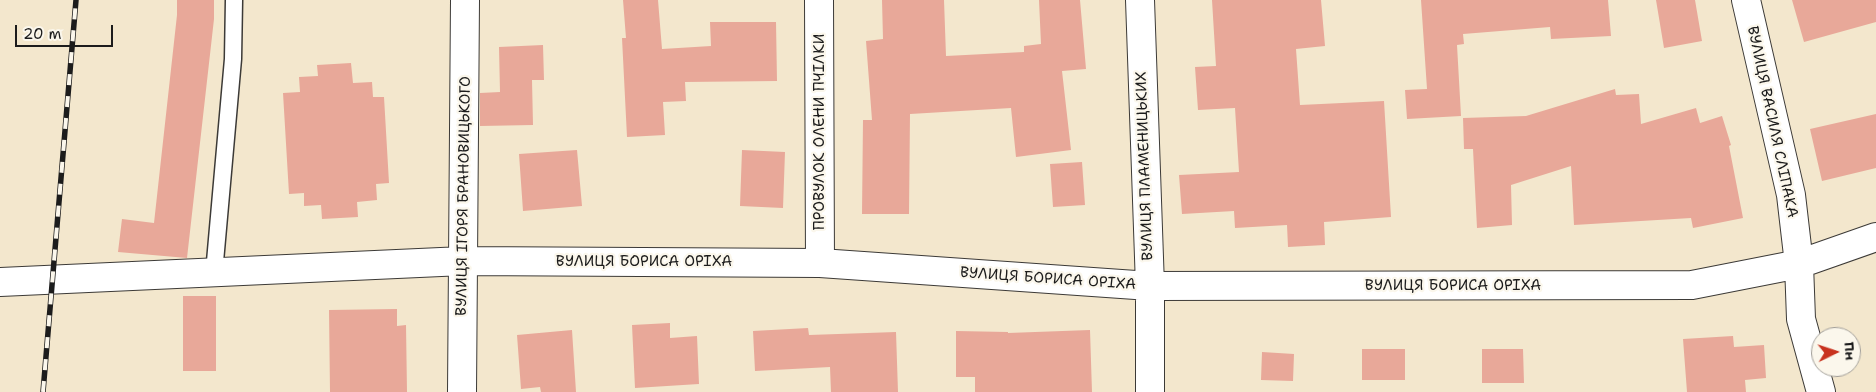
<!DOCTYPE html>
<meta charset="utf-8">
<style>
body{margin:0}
#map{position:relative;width:1876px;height:392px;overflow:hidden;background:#f3e7cd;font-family:"Shantell Sans",sans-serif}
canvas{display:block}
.north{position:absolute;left:1811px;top:327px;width:50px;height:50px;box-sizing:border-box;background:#fbf7ec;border:1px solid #a29f99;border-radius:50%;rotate:86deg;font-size:14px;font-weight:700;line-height:20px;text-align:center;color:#1c1c1c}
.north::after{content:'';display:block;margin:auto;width:18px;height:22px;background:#c8321e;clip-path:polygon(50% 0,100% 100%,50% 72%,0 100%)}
.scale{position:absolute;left:15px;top:25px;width:98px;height:22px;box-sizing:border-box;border:2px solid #1c1c1c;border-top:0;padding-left:6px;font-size:15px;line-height:18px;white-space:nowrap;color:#1c1c1c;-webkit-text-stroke:4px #fbf7ec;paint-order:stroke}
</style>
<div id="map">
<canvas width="1876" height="392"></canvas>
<div class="north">Пн</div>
<div class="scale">20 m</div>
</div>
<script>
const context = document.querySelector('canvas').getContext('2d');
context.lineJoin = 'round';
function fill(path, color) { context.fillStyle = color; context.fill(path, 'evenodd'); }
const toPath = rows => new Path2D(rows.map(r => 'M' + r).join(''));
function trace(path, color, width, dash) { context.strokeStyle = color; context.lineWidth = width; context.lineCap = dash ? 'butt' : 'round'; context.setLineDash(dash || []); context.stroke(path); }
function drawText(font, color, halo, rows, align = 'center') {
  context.font = font + ' "Shantell Sans",sans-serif'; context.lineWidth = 4.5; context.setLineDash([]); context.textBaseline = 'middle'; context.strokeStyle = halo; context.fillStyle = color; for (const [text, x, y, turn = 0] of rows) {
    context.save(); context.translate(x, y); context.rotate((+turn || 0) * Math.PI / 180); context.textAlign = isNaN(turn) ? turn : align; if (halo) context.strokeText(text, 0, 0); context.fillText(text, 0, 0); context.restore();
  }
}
const building = toPath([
 [177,0,214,0,214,19,187,258,118,252,122,219,154,223,177,15],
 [623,0,658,0,662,49,711,46,710,22,776,22,777,81,685,82,686,101,663,102,665,135,627,137,622,38,626,38],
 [882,0,944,0,946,56,1024,52,1024,46,1041,44,1039,0,1080,0,1086,69,1062,71,1071,150,1016,157,1011,108,910,114,909,214,862,214,863,120,872,120,866,41,883,39],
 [1212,0,1321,0,1325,46,1296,49,1300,105,1384,101,1391,217,1324,222,1325,245,1288,247,1287,225,1235,228,1234,211,1182,214,1179,175,1239,172,1235,108,1198,110,1195,67,1216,66],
 [1421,0,1608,0,1611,36,1551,39,1550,27,1463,34,1464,44,1457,45,1461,116,1407,119,1405,90,1427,89],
 [1656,0,1695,0,1702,41,1664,48],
 [1792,0,1876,0,1876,22,1804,42],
 [543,45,544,80,532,80,533,125,480,126,480,93,500,92,499,47],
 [351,63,353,83,372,82,373,97,384,97,389,183,376,184,377,200,357,202,358,217,322,219,321,205,304,206,304,193,289,194,283,93,300,92,299,77,318,76,317,65],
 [1615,89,1616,95,1639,94,1641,124,1696,108,1700,123,1722,116,1731,145,1729,146,1743,218,1693,228,1691,218,1574,225,1571,166,1511,185,1512,225,1477,228,1473,149,1464,149,1463,118,1526,116],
 [1876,114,1876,168,1822,181,1810,129],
 [577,150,582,206,523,211,519,154],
 [742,150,785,152,783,208,740,206],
 [1082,162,1085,205,1053,207,1050,164],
 [183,296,216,296,216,371,183,371],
 [397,309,397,326,406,325,407,392,330,392,329,310],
 [670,323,670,338,697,336,699,384,635,388,632,325],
 [808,328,809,335,896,332,898,392,831,392,830,367,755,371,753,331],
 [572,330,576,392,541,392,540,387,521,389,517,335],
 [1090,330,1092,392,975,392,975,377,956,377,956,331,1008,332,1008,333],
 [1733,336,1734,347,1764,345,1766,378,1745,380,1746,392,1687,392,1683,339],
 [1362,349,1405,349,1405,380,1362,380],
 [1482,349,1523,349,1524,383,1482,383],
 [1262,352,1294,354,1293,381,1261,380]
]);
const service = toPath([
 [214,273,233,59,234,0]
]);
const minor = toPath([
 [819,0,820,263],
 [1140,0,1150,286,1150,392],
 [1746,0,1791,195,1799,264,1801,319,1821,392],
 [0,282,463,261,820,263,1150,286,1692,285,1799,264,1876,237],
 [462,392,465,0]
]);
const rail = toPath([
 [43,392,76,0]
]);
const streetNames = [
 ["ВУЛИЦЯ ВАСИЛЯ СЛІПАКА",1772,122,78],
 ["ПРОВУЛОК ОЛЕНИ ПЧІЛКИ",820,132,-90],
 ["ВУЛИЦЯ ПЛАМЕНИЦЬКИХ",1145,166,-92],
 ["ВУЛИЦЯ ІГОРЯ БРАНОВИЦЬКОГО",464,196,-89],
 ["ВУЛИЦЯ БОРИСА ОРІХА",644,262],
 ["ВУЛИЦЯ БОРИСА ОРІХА",1048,279,4],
 ["ВУЛИЦЯ БОРИСА ОРІХА",1453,286]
];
fill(building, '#e8a899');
trace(service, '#3c3a37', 19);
trace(minor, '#3c3a37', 30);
trace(service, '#fff', 16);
trace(minor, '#fff', 28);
trace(rail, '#1c1c1c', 5.5);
trace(rail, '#fbf7ec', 4, [11]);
drawText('15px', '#1c1c1c', '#fbf7ec', streetNames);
</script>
